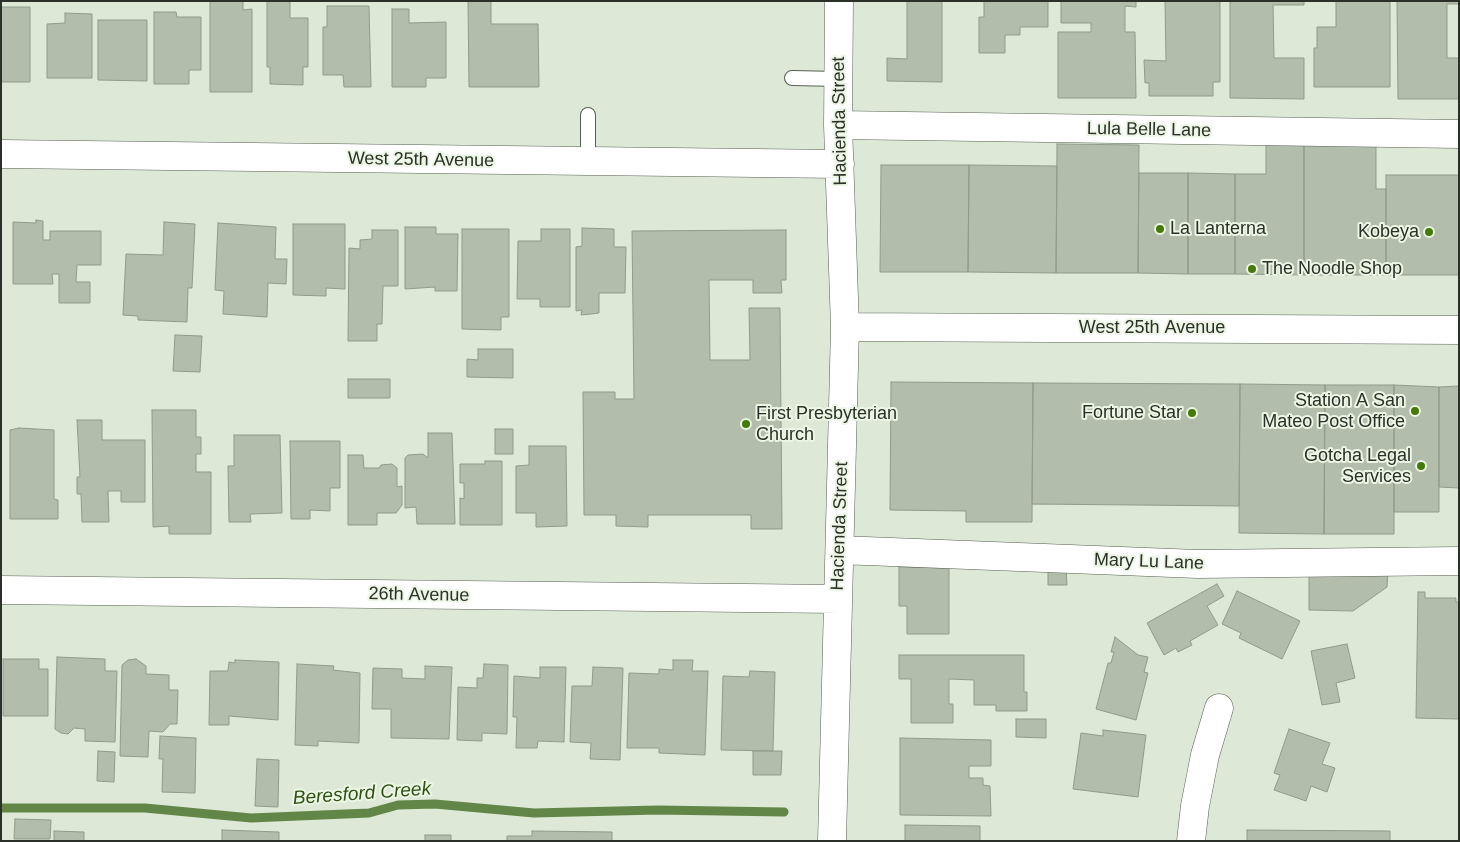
<!DOCTYPE html>
<style>
body{margin:0}
#map{position:relative;width:1460px;height:842px;overflow:hidden;background:#dde8d7;font-family:Helvetica,sans-serif}
canvas{display:block}
.frame{position:absolute;inset:0;border:2px solid #2b3029;pointer-events:none}
</style>
<div id="map">
<canvas width="1460" height="842"></canvas>
<div class="frame"></div>
</div>
<script>
const context = document.querySelector('canvas').getContext('2d');
context.lineJoin = 'round';
const toPath = rows => new Path2D(rows.map(r => 'M' + r).join(''));
function trace(path, color, width, dash) { context.strokeStyle = color; context.lineWidth = width; context.lineCap = dash ? 'butt' : 'round'; context.setLineDash(dash || []); context.stroke(path); }
function fill(path, color) { context.fillStyle = color; context.fill(path, 'evenodd'); }
function drawText(font, color, halo, rows, align = 'center') {
  context.font = font + ' Helvetica,sans-serif'; context.lineWidth = 4; context.setLineDash([]); context.textBaseline = 'middle'; context.strokeStyle = halo; context.fillStyle = color; for (const [text, x, y, turn = 0] of rows) {
    context.save(); context.translate(x, y); context.rotate((+turn || 0) * Math.PI / 180); context.textAlign = isNaN(turn) ? turn : align; if (halo) context.strokeText(text, 0, 0); context.fillText(text, 0, 0); context.restore();
  }
}
const stream = toPath([
 [1,808,145,808,251,818,369,813,398,805,435,804,534,813,658,810,784,812]
]);
const building = toPath([
 [210,1,243,1,243,10,252,9,252,92,210,92,210,1],
 [267,1,290,1,290,18,308,18,308,67,303,67,303,85,270,84,270,67,267,67,267,1],
 [468,1,491,1,491,24,538,24,539,87,469,87,468,1],
 [907,1,942,1,942,82,887,81,887,58,907,59,907,1],
 [984,1,1048,1,1048,27,1020,27,1020,35,1005,35,1005,53,979,53,979,17,984,17,984,1],
 [1061,1,1136,1,1136,7,1125,6,1125,32,1135,32,1136,98,1058,98,1058,32,1091,32,1091,23,1061,23,1061,1],
 [1165,1,1220,1,1220,82,1213,82,1213,96,1149,96,1149,83,1145,83,1144,60,1166,61,1165,1],
 [1230,1,1304,1,1304,5,1273,5,1274,58,1304,58,1304,99,1230,98,1230,1],
 [1336,1,1390,1,1390,87,1314,87,1314,48,1317,48,1317,27,1336,27,1336,1],
 [1397,1,1459,1,1459,4,1447,4,1447,58,1459,58,1459,53,1459,99,1398,99,1397,1],
 [327,6,369,6,371,87,344,87,343,75,323,75,323,27,327,27,327,6],
 [1,7,30,7,30,82,1,82,1,7],
 [392,9,409,9,409,23,446,22,446,78,426,78,426,87,392,87,392,9],
 [154,12,176,12,177,17,201,17,201,70,189,70,189,84,154,84,154,12],
 [65,13,92,14,92,78,47,78,47,24,65,23,65,13],
 [98,20,147,20,147,81,98,80,98,20],
 [1057,144,1139,145,1138,273,1056,273,1057,144],
 [1266,145,1304,145,1304,275,1235,274,1235,174,1266,174,1266,145],
 [1304,145,1376,146,1376,189,1386,189,1386,275,1304,275,1304,145],
 [881,165,969,165,968,272,880,272,881,165],
 [969,165,1057,166,1056,273,968,272,969,165],
 [1139,173,1188,173,1188,274,1138,273,1139,173],
 [1188,173,1235,174,1235,274,1188,274,1188,173],
 [1386,175,1459,175,1459,275,1386,275,1386,175],
 [36,220,43,221,43,240,50,240,50,231,101,231,101,265,77,265,76,282,90,282,90,303,59,303,59,274,52,274,53,284,13,284,13,222,36,223,36,220],
 [164,222,195,224,192,288,188,288,187,322,138,320,138,316,123,315,126,254,163,255,164,222],
 [218,223,276,227,275,259,287,259,286,284,268,283,267,317,223,314,224,291,215,290,218,223],
 [293,224,345,224,345,289,326,288,326,296,293,295,293,224],
 [405,227,436,227,436,234,458,234,457,291,435,291,435,287,405,289,405,227],
 [582,228,614,229,614,247,626,247,625,293,599,293,599,313,591,314,581,315,582,310,576,311,576,247,582,246,582,228],
 [462,229,509,229,509,317,501,317,501,330,462,329,462,229],
 [541,229,570,229,570,307,540,307,540,299,517,299,518,241,541,241,541,229],
 [372,230,398,230,398,286,383,286,382,324,377,324,377,341,348,341,349,248,360,249,360,240,372,239,372,230],
 [786,230,786,280,781,280,782,293,753,293,753,280,709,280,710,360,750,360,749,308,780,308,782,529,751,529,751,515,648,515,648,527,616,526,616,515,584,515,583,392,615,392,615,399,634,399,632,231,786,230],
 [175,335,202,336,200,372,173,371,175,335],
 [478,349,513,349,513,378,467,377,467,359,478,360,478,349],
 [348,379,390,379,390,398,348,398,348,379],
 [891,382,1033,383,1032,522,966,522,966,511,890,510,891,382],
 [1033,383,1240,384,1239,506,1032,504,1033,383],
 [1240,384,1325,385,1324,534,1239,533,1240,384],
 [1325,385,1394,385,1394,534,1324,534,1325,385],
 [1394,385,1439,387,1439,512,1394,512,1394,385],
 [1459,386,1459,488,1439,487,1439,387,1459,386],
 [152,410,196,410,196,437,201,437,201,454,196,454,196,472,211,472,211,534,169,534,169,526,153,527,152,410],
 [77,420,102,420,102,440,145,440,145,502,121,502,121,491,108,491,109,522,82,522,81,494,77,494,77,477,80,477,77,420],
 [19,428,54,430,54,499,58,500,58,519,10,519,10,430,19,428],
 [495,429,513,429,513,454,495,454,495,429],
 [428,433,452,433,455,524,417,524,416,507,405,508,405,458,408,455,423,454,428,458,428,433],
 [234,435,280,435,282,513,250,514,251,522,229,522,228,466,234,466,234,435],
 [290,441,340,441,340,488,330,488,330,511,310,510,310,519,291,519,290,441],
 [529,446,566,446,567,526,536,527,536,513,516,513,516,466,529,465,529,446],
 [348,455,363,455,364,468,379,468,381,465,392,464,397,468,397,487,402,486,402,505,396,513,377,513,377,525,348,525,348,455],
 [485,461,502,461,502,525,460,525,460,498,464,499,464,483,460,483,460,464,485,464,485,461],
 [899,567,949,568,949,634,907,634,907,606,899,606,899,567],
 [1048,568,1066,569,1067,585,1048,585,1048,568],
 [1309,570,1388,570,1387,587,1353,611,1309,610,1309,570],
 [1217,584,1224,596,1207,606,1218,625,1190,641,1192,645,1178,652,1176,648,1164,655,1147,623,1217,584],
 [1237,591,1300,621,1282,659,1239,638,1241,633,1222,624,1237,591],
 [1418,592,1425,592,1425,598,1456,598,1456,602,1459,602,1459,719,1416,718,1418,592],
 [1115,637,1138,655,1148,657,1144,672,1148,673,1136,720,1096,709,1108,663,1111,663,1114,652,1111,652,1115,637],
 [1347,644,1355,678,1336,683,1340,702,1322,705,1311,651,1347,644],
 [899,655,1024,655,1024,692,1027,692,1027,711,996,711,996,705,974,705,974,680,949,679,949,704,953,704,953,723,911,723,911,679,899,679,899,655],
 [57,657,105,659,105,671,117,671,115,742,85,741,85,729,74,728,68,734,61,733,55,729,57,657],
 [3,659,39,659,39,669,48,669,48,716,3,716,3,659],
 [136,659,146,666,146,674,169,675,169,690,178,690,177,724,170,724,163,732,149,731,148,757,120,756,122,665,128,660,136,659],
 [235,660,279,662,278,720,229,716,229,725,209,725,210,671,228,671,229,662,235,663,235,660],
 [673,660,693,660,692,671,708,671,705,755,659,753,659,748,627,748,629,673,659,674,659,669,673,670,673,660],
 [297,664,334,666,333,670,360,673,359,743,318,741,318,746,295,745,297,664],
 [484,664,508,665,507,734,482,733,482,741,457,740,458,687,477,688,477,678,483,678,484,664],
 [425,666,452,667,449,739,391,738,391,709,372,709,373,668,402,669,402,678,425,679,425,666],
 [540,667,566,667,564,742,538,741,537,748,516,748,517,717,513,717,514,676,540,678,540,667],
 [593,667,623,668,620,760,590,759,591,743,570,742,572,686,592,686,593,667],
 [750,671,775,672,773,751,721,750,723,676,749,677,750,671],
 [1016,719,1046,719,1046,738,1016,737,1016,719],
 [1289,729,1330,743,1322,764,1335,768,1327,792,1311,786,1306,801,1274,790,1280,775,1274,773,1289,729],
 [1103,730,1146,735,1138,797,1073,789,1081,733,1103,736,1103,730],
 [160,736,196,738,195,793,162,792,163,759,159,759,160,736],
 [900,738,991,740,991,766,969,766,969,778,983,778,983,785,990,786,991,816,900,815,900,738],
 [98,751,115,752,114,782,97,781,98,751],
 [753,751,782,751,781,775,753,775,753,751],
 [257,759,279,760,278,807,255,806,257,759],
 [15,819,51,820,50,839,14,839,15,819],
 [905,825,980,826,980,841,905,841,905,825],
 [222,830,279,832,279,841,222,841,222,830],
 [1247,830,1390,831,1390,841,1247,841,1247,830],
 [54,831,84,832,84,841,54,841,54,831],
 [532,831,612,832,612,841,507,841,507,836,532,836,532,831],
 [425,835,451,835,451,841,425,841,425,835]
]);
const service = toPath([
 [792,78,838,79],
 [588,162,588,115]
]);
const minor = toPath([
 [838,125,1459,134],
 [1,154,840,164],
 [845,327,1459,330],
 [840,550,1198,564,1459,561],
 [1,590,838,599],
 [832,841,845,327,838,125,839,1],
 [1191,841,1195,806,1205,755,1219,708]
]);
const markers = [
 [1160,229,5,"#457a0a"],
 [1429,232,5,"#457a0a"],
 [1252,269,5,"#457a0a"],
 [1415,411,5,"#457a0a"],
 [1192,413,5,"#457a0a"],
 [746,424,5,"#457a0a"],
 [1421,466,5,"#457a0a"]
];
const streetNames = [
 ["Hacienda Street",840,121,-91],
 ["Lula Belle Lane",1149,130,1],
 ["West 25th Avenue",421,160,1],
 ["West 25th Avenue",1152,328],
 ["Hacienda Street",840,526,-88],
 ["Mary Lu Lane",1149,562,2],
 ["26th Avenue",419,595,1]
];
const poiNames = [
 ["La Lanterna",1170,229,"left"],
 ["Kobeya",1419,232],
 ["The Noodle Shop",1262,269,"left"],
 ["Station A San",1405,401],
 ["Mateo Post Office",1405,422],
 ["Fortune Star",1182,413],
 ["First Presbyterian",756,414,"left"],
 ["Church",756,435,"left"],
 ["Gotcha Legal",1411,456],
 ["Services",1411,477]
];
const waterNames = [
 ["Beresford Creek",362,794,-4]
];
trace(stream, '#628647', 9);
fill(building, '#b2bdac');
trace(building, '#919b8a', 1);
trace(service, '#576051', 16);
trace(minor, '#576051', 29);
trace(service, '#fff', 14);
trace(minor, '#fff', 28);
for (const [x, y, r, color] of markers) { const dot = new Path2D(); dot.arc(x, y, r, 0, 2 * Math.PI); context.fillStyle = color; context.fill(dot); trace(dot, '#ebf6e4', 2); }
drawText('18px', '#2b3029', '#ebf6e4', streetNames);
drawText('18px', '#2b3029', '#ebf6e4', poiNames, 'right');
drawText('italic 19px', '#2f5013', '#ebf6e4', waterNames);
</script>
